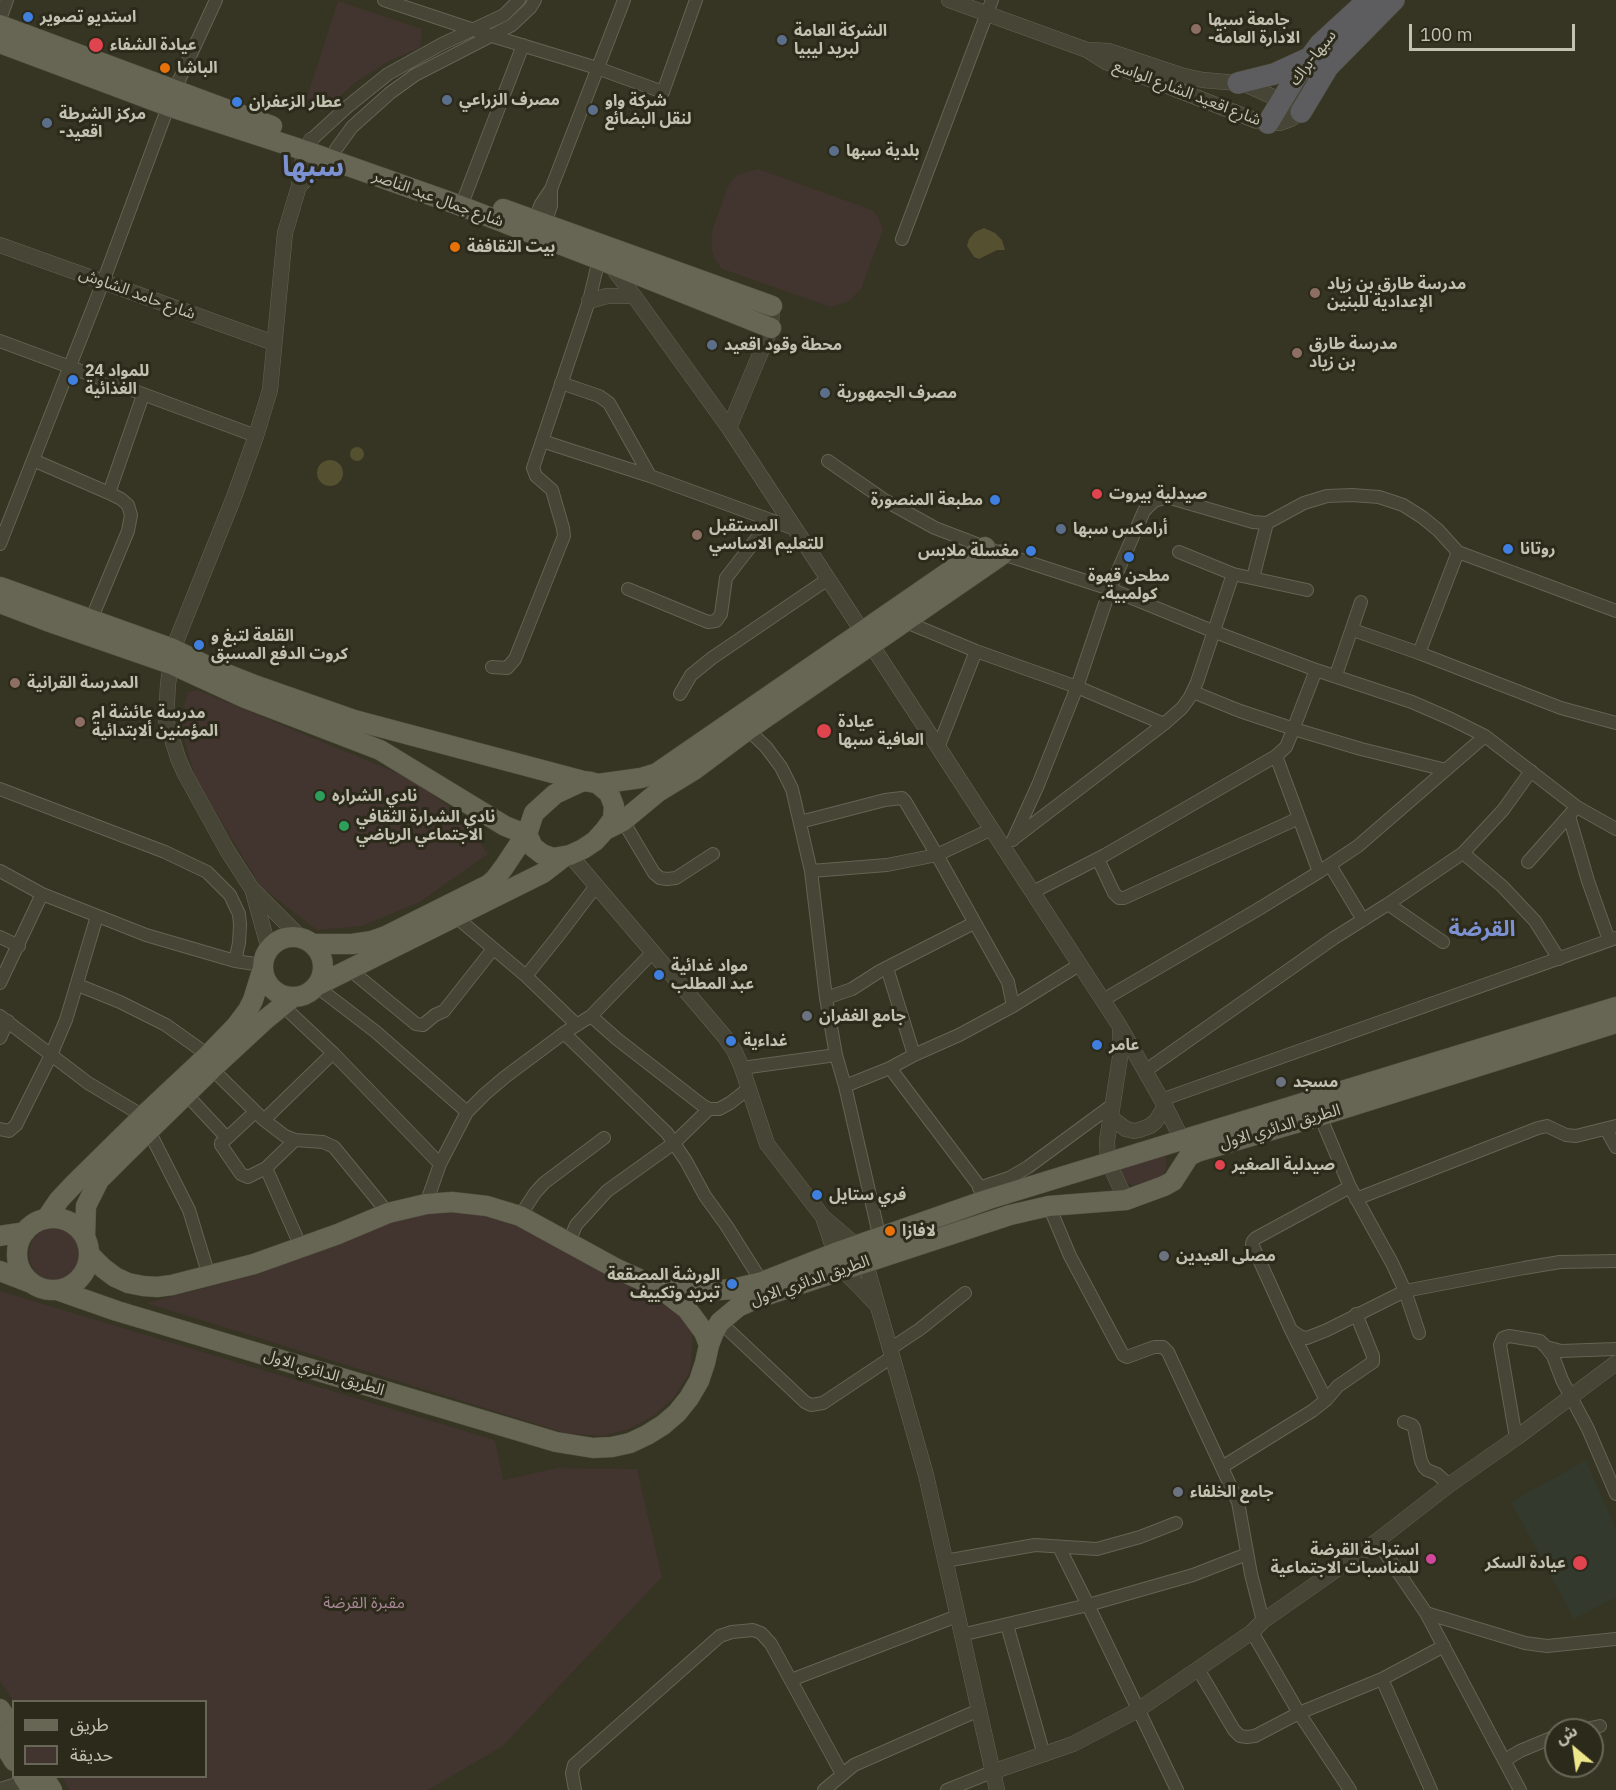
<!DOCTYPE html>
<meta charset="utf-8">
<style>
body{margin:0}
#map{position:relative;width:1616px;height:1790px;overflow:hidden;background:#363422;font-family:"IBM Plex Sans","Noto Sans Arabic",sans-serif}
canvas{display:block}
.legend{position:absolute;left:12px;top:1700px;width:195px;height:78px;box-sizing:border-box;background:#2c2a1b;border:2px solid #686757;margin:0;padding:8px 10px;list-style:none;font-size:18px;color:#c3c2b0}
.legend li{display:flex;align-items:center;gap:12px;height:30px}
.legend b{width:30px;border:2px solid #686757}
.north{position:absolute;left:1544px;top:1718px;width:60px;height:60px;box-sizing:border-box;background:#2c2a1b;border:2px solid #686757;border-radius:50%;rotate:331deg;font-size:16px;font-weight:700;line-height:24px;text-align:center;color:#c3c2b0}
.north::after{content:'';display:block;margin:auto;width:21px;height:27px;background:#eee78b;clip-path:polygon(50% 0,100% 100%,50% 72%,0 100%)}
.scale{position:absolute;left:1409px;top:24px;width:166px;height:27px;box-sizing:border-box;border:3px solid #c3c2b0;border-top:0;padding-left:8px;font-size:18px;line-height:21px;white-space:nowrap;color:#c3c2b0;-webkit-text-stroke:4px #2c2a1b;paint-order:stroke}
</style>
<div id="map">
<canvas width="1616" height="1790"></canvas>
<ul class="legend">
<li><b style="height:8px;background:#676554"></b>طريق</li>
<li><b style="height:16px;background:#42342f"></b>حديقة</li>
</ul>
<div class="north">ش</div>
<div class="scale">100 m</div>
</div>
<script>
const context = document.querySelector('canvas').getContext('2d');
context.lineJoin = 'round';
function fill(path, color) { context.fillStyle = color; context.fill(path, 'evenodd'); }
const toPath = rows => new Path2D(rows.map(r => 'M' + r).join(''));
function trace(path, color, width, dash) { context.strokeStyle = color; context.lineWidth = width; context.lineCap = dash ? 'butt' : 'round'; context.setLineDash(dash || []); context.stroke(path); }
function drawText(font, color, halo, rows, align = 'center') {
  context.font = font + ' "IBM Plex Sans","Noto Sans Arabic",sans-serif'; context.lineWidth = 6; context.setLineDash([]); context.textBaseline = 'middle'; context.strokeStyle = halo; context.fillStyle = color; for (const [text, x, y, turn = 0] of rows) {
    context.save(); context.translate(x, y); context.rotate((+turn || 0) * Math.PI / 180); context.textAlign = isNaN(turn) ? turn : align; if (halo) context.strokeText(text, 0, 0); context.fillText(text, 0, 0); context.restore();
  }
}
const medical = toPath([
 [1586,1460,1616,1529,1616,1597,1574,1619,1511,1502]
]);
const green = toPath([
 [338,1,422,29,420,48,389,61,356,82,322,112,305,103],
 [758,169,872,210,877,215,883,230,861,289,849,301,831,307,722,269,714,258,712,250,712,231,728,186,737,175],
 [198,690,407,777,460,814,488,854,420,902,362,926,317,930,261,887,195,778,180,724,188,692],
 [1164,1149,1167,1168,1160,1178,1150,1185,1134,1186,1119,1178,1120,1167],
 [443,1204,512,1216,679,1314,692,1331,692,1351,690,1372,674,1397,655,1415,629,1429,602,1436,565,1433,146,1303,262,1273,337,1239],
 '29 1254a27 27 0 1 1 54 0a27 27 0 1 1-54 0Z',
 [0,1291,495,1440,503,1480,558,1468,637,1469,662,1577,503,1746,428,1790,70,1790,62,1777,206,1776,206,1702,14,1702,0,1681]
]);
const water = toPath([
 [984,228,995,233,1002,240,1005,250,997,250,979,259,974,257,967,246,969,239,975,232],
 '350 454a7 7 0 1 1 14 0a7 7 0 1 1-14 0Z',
 '317 473a13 13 0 1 1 26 0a13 13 0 1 1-26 0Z'
]);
const minor = toPath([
 [384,0,492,36,597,68,663,92,696,0],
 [0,19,7,0],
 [311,140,347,107,388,74,442,44,504,15,519,0],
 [336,149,352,127,390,93,415,75,512,25,530,8,535,0],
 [465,196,523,45],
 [532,226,541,204,551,189,624,0],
 [543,229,551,206,551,189],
 [902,239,992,0],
 [0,341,256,436],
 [561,383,599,396,609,403,650,476,795,529],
 [542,441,650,476],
 [33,460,109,493,121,499,128,505,131,515,128,531,91,620],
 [828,461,886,501,935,528,1003,554,1110,589,1215,632,1316,670,1412,702,1451,719,1485,736,1577,807,1616,829],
 [109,493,143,395],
 [0,544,103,282,174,91,216,0],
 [1179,552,1233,574,1307,590],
 [1458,552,1616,611],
 [1253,578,1267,523],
 [628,589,708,622,716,621,721,614,726,578,771,520],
 [906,622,976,651,1077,687,1164,724],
 [1353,630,1419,653,1561,708,1616,723],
 [492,667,507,668,515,659,564,536,563,528,552,490,536,476,533,468,589,301,599,259],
 [1336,675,1361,602],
 [1193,692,1240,711,1294,729,1361,749,1446,770],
 [680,694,691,675,712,658,828,579],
 [744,726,766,747,781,767,792,789,811,871,826,998,836,1055,845,1086,880,1239],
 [938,748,976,651],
 [1276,756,1319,872],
 [0,789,165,852,207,872,230,895,239,914,240,925,239,943,235,961],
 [1569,816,1588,881,1609,940],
 [623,821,654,873,660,878,667,879,676,878,713,854],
 [800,822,885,800,902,798,905,801,937,855,1008,982,1013,1006],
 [1016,837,1164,724,1182,708,1190,697,1197,682,1233,574],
 [1013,840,1038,785,1077,687,1110,589,1144,511,1154,501,1167,497,1253,522,1267,523,1304,503,1327,496,1352,495,1379,497,1403,505,1422,517,1438,530,1458,552,1419,653],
 [1463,853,1502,886,1535,921,1559,959],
 [1098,859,1114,893,1119,898,1124,898,1299,818],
 [1528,862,1573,811],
 [1330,865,1363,920],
 [0,871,42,894,146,935,235,961,262,965],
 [811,871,887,865,937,855,992,829],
 [1033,892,1105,855,1276,756,1286,747,1291,735,1316,670],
 [1388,904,1443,942],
 [456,917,526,976,577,1025],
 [0,937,19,946],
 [887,968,914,1055],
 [349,969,416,1024,423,1025,435,1015,444,1011,493,949],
 [526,976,558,936,596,886],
 [0,983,42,894],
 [78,985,120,1002,166,1025,208,1055],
 [316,986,376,1032,467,1112],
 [826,998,852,989,880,971,974,923],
 [1103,1000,1257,910,1319,872,1358,846,1485,736],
 [282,1005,333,1053,440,1164],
 [0,1016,88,1083,143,1116],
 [591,1016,617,1039,702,1105,709,1109,719,1109,730,1103,748,1089],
 [564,1033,667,1133,686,1161,705,1196,726,1225,762,1282],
 [0,1038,8,1021],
 [742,1068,836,1055],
 [890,1068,989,1199],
 [212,1069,264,1120,285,1136,295,1140,323,1142,334,1147,388,1213],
 [1145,1071,1334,938,1388,904,1463,853,1503,810,1531,771],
 [845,1086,890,1068,914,1055,959,1035,1013,1006,1079,965],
 [186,1094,227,1138,255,1112],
 [1161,1100,1616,938],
 [1320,1116,1350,1187,1392,1263,1405,1291,1419,1333],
 [264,1120,333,1053],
 [0,1129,9,1131,16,1125,51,1055,66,1020,97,916],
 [1606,1129,1616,1147],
 [149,1131,189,1210,209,1276],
 [227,1138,221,1143,221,1145,241,1174,248,1177,266,1168],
 [295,1140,266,1168,301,1247],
 [979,1188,1009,1178,1028,1167,1111,1106],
 [1356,1199,1538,1128,1547,1126,1566,1135,1576,1136,1616,1126],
 [426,1204,440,1164,467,1112,485,1094,505,1077,564,1033,591,1016,653,952],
 [1049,1206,1070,1256,1123,1355,1127,1357,1154,1347,1163,1347,1168,1352,1238,1502,1251,1574,1263,1621],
 [520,1216,535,1193,544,1183,604,1138],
 [569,1242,576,1225,607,1191,674,1143,709,1109],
 [720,1322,805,1402,811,1405,823,1403,892,1357],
 [1291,1330,1301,1337,1307,1338,1327,1330,1405,1291,1524,1268,1560,1262,1616,1261],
 [1546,1347,1561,1351,1616,1349],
 [890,1349,920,1329,965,1293],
 [1326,1400,1291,1330,1252,1244,1253,1241,1256,1238,1350,1187],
 [1404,1422,1412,1425,1414,1428,1421,1461,1424,1467,1427,1470,1437,1474,1449,1485],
 [1516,1438,1500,1345,1503,1338,1509,1336,1540,1341,1546,1347,1553,1356,1562,1380,1588,1429,1616,1494],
 [1222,1467,1312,1411,1326,1400,1338,1386,1373,1362,1373,1356,1356,1314],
 [1377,1541,1426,1613,1525,1643,1547,1646,1616,1639],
 [1059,1547,1088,1605,1177,1790],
 [945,1561,1035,1545,1097,1549,1140,1537,1176,1523],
 [1426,1613,1520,1790],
 [1007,1625,1044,1755],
 [1252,1632,1299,1713,1350,1790],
 [961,1635,1088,1605,1193,1575,1247,1554],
 [1198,1669,1234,1730,1240,1736,1247,1737,1255,1736,1299,1713,1382,1679,1444,1646],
 [1382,1679,1431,1790],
 [791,1680,957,1616],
 [1581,1730,1600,1726],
 [1505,1760,1520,1751,1556,1736],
 [0,1789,26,1781],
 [575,1790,572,1773,574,1765,720,1636,732,1632,753,1630,761,1633,771,1644,842,1774],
 [824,1790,854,1765,979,1710],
 [947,1790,992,1772]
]);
const tertiary = toPath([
 [949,0,1087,50,1106,62,1257,121,1268,123,1280,123,1291,119,1301,112],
 [1087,50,1109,51,1184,76,1203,80,1238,83,1249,86,1271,96,1281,102,1285,108],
 [299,186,315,170,334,161],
 [0,245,274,343],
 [609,263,634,296,729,428,931,736,1119,1025,1165,1106,1187,1149],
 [589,301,607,296,634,296],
 [729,428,771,328,772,306],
 [570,855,725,1037,735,1052,742,1068,767,1144,823,1217,857,1246,865,1261,926,1475,997,1790],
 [253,892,269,949],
 [301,938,252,889,227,850,185,774,178,758,166,720,168,684,173,649,234,497,256,436,270,390,285,233,299,186,303,159,311,140],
 [1120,1031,1121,1051,1107,1141,1108,1161,1126,1200],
 [1110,1117,1126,1129,1134,1131,1139,1130,1150,1126,1156,1121,1165,1106],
 [823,1217,835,1253,843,1270,875,1303],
 [992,1772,1073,1744,1138,1710,1252,1632,1263,1621,1377,1541,1449,1485,1516,1438,1616,1363]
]);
const primary = toPath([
 [0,25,272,126],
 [0,43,168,106,306,151,453,203,608,263,771,328],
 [503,209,772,306],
 [0,587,173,649,209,667,257,686,354,720,583,781,591,782,598,784,609,793,614,806,613,819,605,830,595,841,583,849,570,855,553,858,542,854,533,847,527,834,534,813,555,794,583,781],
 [0,603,47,621,171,664,245,698,380,750,505,826,520,832,527,834],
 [598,784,641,778,657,773,985,547],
 [605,830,623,821,658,792,694,770,749,729,1003,554],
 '263 967a30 30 0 1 1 60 0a30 30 0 1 1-60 0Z',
 [312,944,352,944,372,941,386,936,488,885,495,879,504,867,522,840,528,836],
 [316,986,543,873,565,856],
 '17 1254a36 36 0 1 1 72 0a36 36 0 1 1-72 0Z',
 [46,1219,59,1200,75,1183,143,1116,208,1055,236,1026,248,1010,253,1000,262,971],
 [0,1236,25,1232],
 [85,1237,86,1206,99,1180,123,1156,212,1069,266,1019,292,998],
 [89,1254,103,1268,115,1277,128,1283,143,1286,157,1287,172,1285,254,1264,338,1234,388,1213,426,1204,452,1202,487,1206,520,1216,617,1269,655,1286,694,1292,733,1289,762,1282,835,1253,989,1199,1616,1007],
 [0,1271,31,1283],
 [661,1289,687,1309,704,1332,709,1345],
 [57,1290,117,1311,556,1442,593,1448,612,1447,630,1443,647,1435,663,1425,677,1413,689,1398,699,1381,705,1363,709,1345,714,1332,720,1322,738,1307,758,1298,1010,1215,1049,1206,1126,1200,1164,1186,1173,1181,1189,1156,1197,1152,1320,1116,1616,1023],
 [0,1709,14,1730],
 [0,1738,14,1761],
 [23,1776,32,1790],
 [43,1776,52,1790]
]);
const trunk = toPath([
 [1238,83,1274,74,1309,58],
 [1301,112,1328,67,1394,0],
 [1268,123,1297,75,1320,44,1368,0]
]);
const markers = [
 [28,17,6,"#3f7fe0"],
 [1196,29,6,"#8d6e63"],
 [782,40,6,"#5c6f8a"],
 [96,45,8,"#e0444e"],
 [165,68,6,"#e8710a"],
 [447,100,6,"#5c6f8a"],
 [237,102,6,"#3f7fe0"],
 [593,110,6,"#5c6f8a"],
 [47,123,6,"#5c6f8a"],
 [834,151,6,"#5c6f8a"],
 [455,247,6,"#e8710a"],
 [1315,293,6,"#8d6e63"],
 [712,345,6,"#5c6f8a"],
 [1297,353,6,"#8d6e63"],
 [73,380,6,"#3f7fe0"],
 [825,393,6,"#5c6f8a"],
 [1097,494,6,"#e0444e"],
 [995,500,6,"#3f7fe0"],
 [1061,529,6,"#5c6f8a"],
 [697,535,6,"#8d6e63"],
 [1508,549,6,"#3f7fe0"],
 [1031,551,6,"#3f7fe0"],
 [1129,557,6,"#3f7fe0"],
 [199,645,6,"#3f7fe0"],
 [15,683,6,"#8d6e63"],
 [80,722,6,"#8d6e63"],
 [824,731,8,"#e0444e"],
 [320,796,6,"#2e9e5b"],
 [344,826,6,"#2e9e5b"],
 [659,975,6,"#3f7fe0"],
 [807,1016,6,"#6b7280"],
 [731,1041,6,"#3f7fe0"],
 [1097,1045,6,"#3f7fe0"],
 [1281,1082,6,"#6b7280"],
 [1220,1165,6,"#e0444e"],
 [817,1195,6,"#3f7fe0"],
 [890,1231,6,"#e8710a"],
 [1164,1256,6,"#6b7280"],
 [732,1284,6,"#3f7fe0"],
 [1178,1492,6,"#6b7280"],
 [1431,1559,6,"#d1479c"],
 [1580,1563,8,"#e0444e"]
];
const poiNames = [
 ["استديو تصوير",40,17],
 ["جامعة سبها",1208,20],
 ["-الادارة العامة",1208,38],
 ["الشركة العامة",794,31],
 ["لبريد ليبيا",794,49],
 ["عيادة الشفاء",110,45],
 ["الباشا",177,68],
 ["مصرف الزراعي",459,100],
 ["شركة واو",605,101],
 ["لنقل البضائع",605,119],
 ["عطار الزعفران",249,102],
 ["مركز الشرطة",59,114],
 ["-اقعيد",59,132],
 ["بلدية سبها",846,151],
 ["بيت الثقاففة",467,247],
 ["مدرسة طارق بن زياد",1327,284],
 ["الإعدادية للبنين",1327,302],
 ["مدرسة طارق",1309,344],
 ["بن زياد",1309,362],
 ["محطة وقود اقعيد",724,345],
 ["24 للمواد",85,371],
 ["الغذائية",85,389],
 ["مصرف الجمهورية",837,393],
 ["صيدلية بيروت",1109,494],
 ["مطبعة المنصورة",983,500,"right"],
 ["المستقبل",709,526],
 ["للتعليم الاساسي",709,544],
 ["أرامكس سبها",1073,529],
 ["روتانا",1520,549],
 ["مغسلة ملابس",1019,551,"right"],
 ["مطحن قهوة",1129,576,"center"],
 [".كولمبية",1129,594,"center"],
 ["القلعة لتبغ و",211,636],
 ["كروت الدفع المسبق",211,654],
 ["المدرسة القرانية",27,683],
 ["مدرسة عائشة ام",92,713],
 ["المؤمنين ألابتدائية",92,731],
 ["عيادة",838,722],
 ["العافية سبها",838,740],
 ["نادي الشراره",332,796],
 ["نادي الشرارة الثقافي",356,817],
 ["الاجتماعي الرياضي",356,835],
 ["مواد غدائية",671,966],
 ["عبد المطلب",671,984],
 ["جامع الغفران",819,1016],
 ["غداءية",743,1041],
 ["عامر",1109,1045],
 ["مسجد",1293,1082],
 ["صيدلية الصغير",1232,1165],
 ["فري ستايل",829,1195],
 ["لافازا",902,1231],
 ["مصلى العيدين",1176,1256],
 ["الورشة المصقعة",720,1275,"right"],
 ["تبريد وتكييف",720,1293,"right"],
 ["جامع الخلفاء",1190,1492],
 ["استراحة القرضة",1419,1550,"right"],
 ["للمناسبات الاجتماعية",1419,1568,"right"],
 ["عيادة السكر",1566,1563,"right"]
];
const streetNames = [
 ["سبها-براك",1313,58,-52],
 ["شارع اقعيد الشارع الواسع",1187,93,21],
 ["شارع جمال عبد الناصر",438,199,20],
 ["شارع حامد الشاوش",137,294,20],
 ["الطريق الدائري الاول",1280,1127,-16],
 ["الطريق الدائري الاول",810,1281,-19],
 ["الطريق الدائري الاول",324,1373,17]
];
const parkNames = [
 ["مقبرة القرضة",364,1603]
];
const districtNames = [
 ["القرضة",1482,930]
];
const townNames = [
 ["سبها",313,168]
];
fill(medical, '#33392d');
fill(green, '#42342f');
fill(water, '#545030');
trace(minor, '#656353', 14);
trace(tertiary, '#656353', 16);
trace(primary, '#504f3f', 21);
trace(trunk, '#525040', 22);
trace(minor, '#474536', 12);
trace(tertiary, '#474536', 15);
trace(primary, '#676554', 20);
trace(trunk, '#5d5d60', 21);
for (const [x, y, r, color] of markers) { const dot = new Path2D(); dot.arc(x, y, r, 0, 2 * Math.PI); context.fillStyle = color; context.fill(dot); trace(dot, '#2c2a1b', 2); }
drawText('bold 16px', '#c3c2b0', '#2c2a1b', poiNames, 'left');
drawText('16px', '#c3c2b0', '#2c2a1b', streetNames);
drawText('16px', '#a88896', '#2c2a1b', parkNames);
drawText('bold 22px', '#7c91d2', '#2c2a1b', districtNames);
drawText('bold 28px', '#7c91d2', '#2c2a1b', townNames);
</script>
